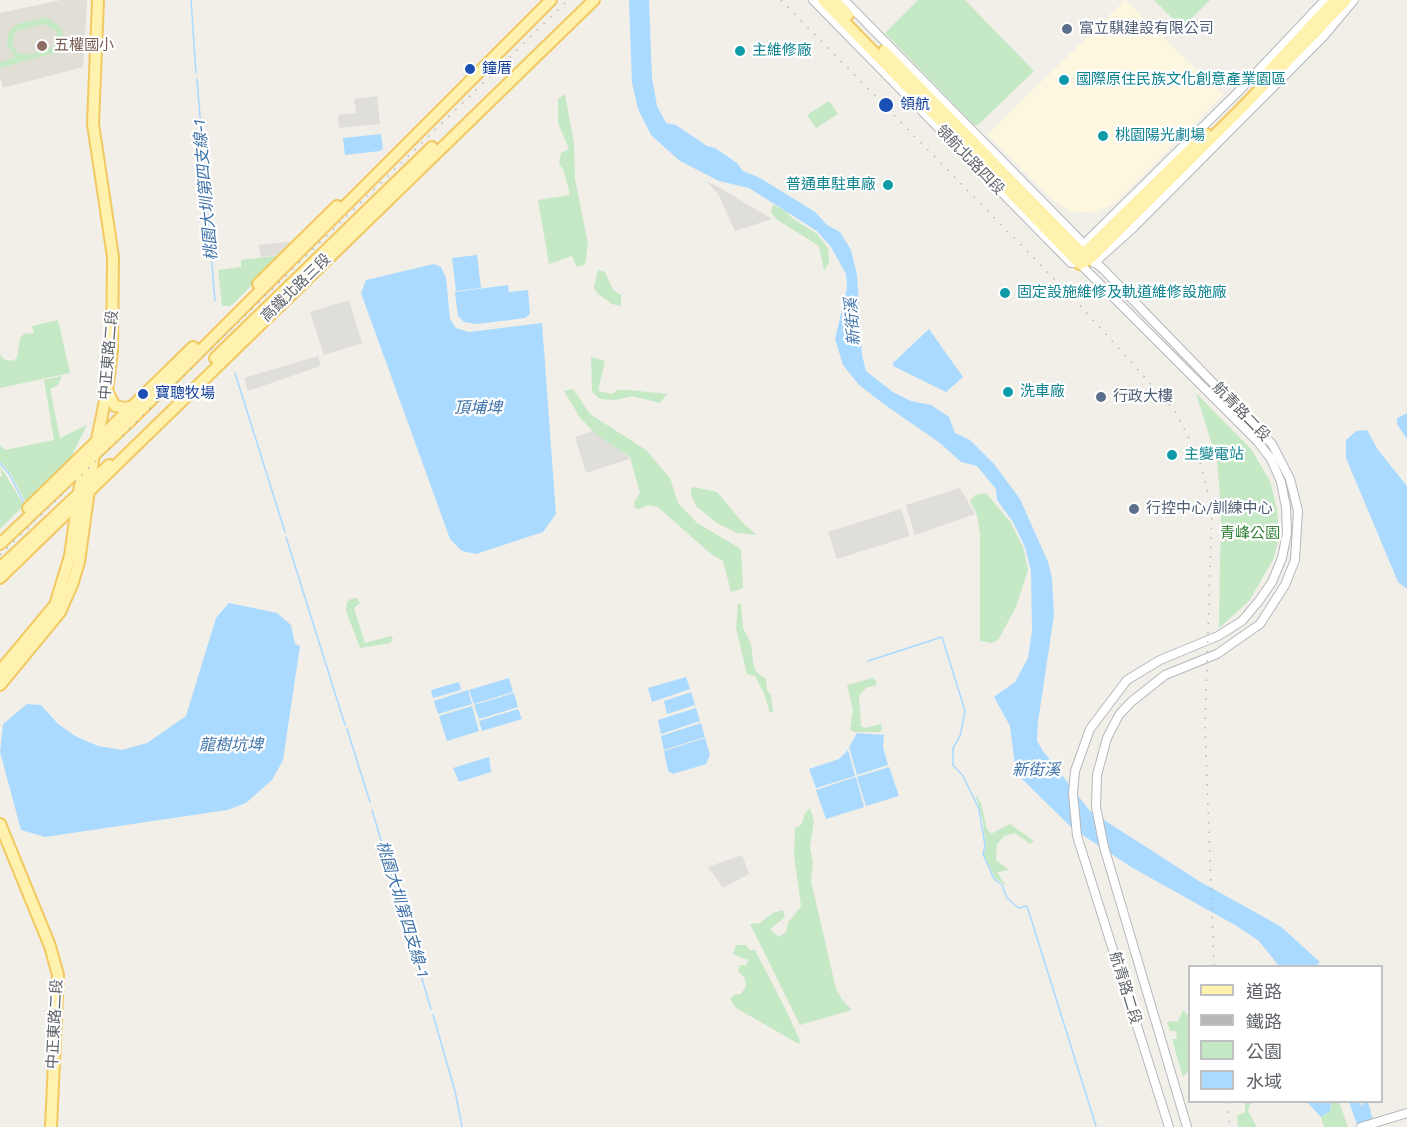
<!DOCTYPE html>
<meta charset="utf-8">
<style>
body{margin:0}
#map{position:relative;width:1407px;height:1127px;overflow:hidden;background:#f1efe8;font-family:"Work Sans","Noto Sans TC",sans-serif}
canvas{display:block}
.legend{position:absolute;left:1188px;top:965px;width:195px;height:138px;box-sizing:border-box;background:#fff;border:2px solid #bfc1c3;margin:0;padding:8px 10px;list-style:none;font-size:18px;color:#5f6368}
.legend li{display:flex;align-items:center;gap:12px;height:30px}
.legend b{width:30px;border:2px solid #bfc1c3}
</style>
<div id="map">
<canvas width="1407" height="1127"></canvas>
<ul class="legend">
<li><b style="height:8px;background:#fff2af"></b>道路</li>
<li><b style="height:8px;background:#b6b7b8"></b>鐵路</li>
<li><b style="height:16px;background:#c5e8c5"></b>公園</li>
<li><b style="height:16px;background:#aadaff"></b>水域</li>
</ul>
</div>
<script>
const context = document.querySelector('canvas').getContext('2d');
context.lineJoin = 'round';
function fill(path, color) { context.fillStyle = color; context.fill(path, 'evenodd'); }
const toPath = rows => new Path2D(rows.map(r => 'M' + r).join(''));
function trace(path, color, width, dash) { context.strokeStyle = color; context.lineWidth = width; context.lineCap = dash ? 'butt' : 'round'; context.setLineDash(dash || []); context.stroke(path); }
function drawText(font, color, halo, rows, align = 'center') {
  context.font = font + ' "Work Sans","Noto Sans TC",sans-serif'; context.lineWidth = 4.5; context.setLineDash([]); context.textBaseline = 'middle'; context.strokeStyle = halo; context.fillStyle = color; for (const [text, x, y, turn = 0] of rows) {
    context.save(); context.translate(x, y); context.rotate((+turn || 0) * Math.PI / 180); context.textAlign = isNaN(turn) ? turn : align; if (halo) context.strokeText(text, 0, 0); context.fillText(text, 0, 0); context.restore();
  }
}
const commercial = toPath([
 [1125,0,1223,95,1116,202,1095,213,1070,211,1049,197,987,135]
]);
const industrial = toPath([
 [377,96,380,124,339,128,338,115,356,113,354,99],
 [706,181,720,188,772,219,735,231,718,194],
 [296,241,283,254,261,257,259,245],
 [349,300,362,343,324,355,310,312],
 [318,356,321,366,248,391,244,378],
 [593,431,628,456,629,459,586,473,575,437],
 [960,488,975,514,915,535,906,505],
 [901,509,910,536,837,559,828,532],
 [742,855,749,874,723,888,708,867]
]);
const education = toPath([
 [61,0,87,0,83,67,3,88,0,77,0,13]
]);
const green = toPath([
 [918,0,965,0,1034,71,978,125,974,125,885,33],
 [1154,0,1210,0,1184,26,1180,26],
 [46,17,58,25,63,32,60,47,66,45,66,50,0,68,0,62,15,57,7,45,8,34,12,28,17,24],
 [44,24,57,32,53,47,27,55,18,53,12,44,16,31],
 [565,94,574,144,575,179,588,244,585,265,577,267,572,256,549,264,538,200,570,195,564,171,559,164,561,153,569,149,558,123,558,99],
 [829,101,838,114,816,128,807,115],
 [773,205,785,210,792,218,817,234,828,248,829,262,824,271,819,246,776,219,771,212],
 [282,255,231,306,222,306,218,270,241,267,241,260],
 [598,270,605,272,613,290,621,295,621,306,612,304,597,293,594,287],
 [58,320,70,373,0,388,0,354,3,359,12,361,17,358,20,338,24,334,34,333,32,326],
 [591,357,605,361,598,391,612,394,617,390,629,390,667,394,660,403,632,396,616,400,600,399,592,392],
 [62,376,58,385,50,389,60,438,87,425,71,457,26,503,11,474,0,461,0,445,5,450,54,440,44,380],
 [573,389,590,414,646,450,670,478,678,503,697,523,741,549,743,588,731,592,723,561,711,554,658,507,649,505,639,509,635,508,634,502,640,493,630,457,597,435,580,418,564,391],
 [1196,393,1251,449,1270,481,1277,509,1279,538,1273,560,1249,601,1219,628,1221,506,1217,461],
 [0,466,24,505,0,529,0,477,2,476],
 [694,487,717,492,742,522,757,535,737,533,717,523,696,506,691,494,691,488],
 [986,493,1011,523,1023,547,1028,570,1016,607,998,640,992,643,980,641,980,534,977,515,970,501,975,495],
 [357,598,360,603,354,608,365,643,391,636,393,639,390,643,360,648,346,611,347,603,350,599],
 [738,604,741,604,743,628,751,644,753,663,757,673,766,679,767,690,771,695,773,712,770,713,764,693,755,676,747,674,736,628],
 [873,678,877,682,875,686,867,687,859,696,861,726,865,728,881,724,882,729,880,732,856,732,850,730,853,710,847,685],
 [975,794,981,803,987,829,991,834,1010,824,1034,841,1030,844,1015,833,1004,836,997,844,996,860,1009,870,997,872,1006,886,995,878,983,853,986,849,983,822],
 [810,808,814,821,810,847,813,862,811,881,836,989,843,1001,852,1010,800,1025,750,924,760,923,773,913,783,910,785,917,770,929,779,937,786,932,788,923,801,906,794,855,795,828,802,824,805,813],
 [736,945,746,945,750,950,755,950,787,1012,800,1041,799,1044,736,1008,730,999,734,995,741,994,746,986,745,978,738,971,740,965,746,965,748,960,733,954],
 [1183,1010,1188,1015,1189,1021,1190,1069,1183,1077,1172,1039,1177,1039,1176,1031,1170,1031,1167,1022,1178,1021],
 [1245,1102,1251,1102,1248,1111,1257,1127,1238,1127,1237,1116,1245,1112],
 [1331,1102,1339,1102,1348,1127,1324,1127,1321,1117,1330,1111]
]);
const water = toPath([
 [629,0,649,0,652,78,657,106,666,123,676,125,707,146,715,148,737,163,743,171,760,178,815,212,827,225,840,232,851,250,857,275,862,355,866,371,893,392,911,401,931,405,949,417,955,433,970,440,994,464,1020,499,1048,562,1052,578,1054,615,1038,722,1037,741,1043,751,1090,811,1199,881,1280,926,1320,962,1316,966,1279,966,1259,941,1235,925,1131,867,1072,828,1022,779,1015,766,1010,726,994,697,1015,682,1028,658,1032,631,1031,571,1025,547,1013,522,997,500,996,489,977,466,961,462,940,443,885,405,859,385,843,365,835,339,847,288,846,274,831,247,817,231,749,188,719,181,680,161,651,135,638,109,632,83],
 [381,134,383,149,380,151,345,155,343,138],
 [477,255,481,288,456,291,452,258],
 [434,264,441,267,446,278,450,319,456,328,469,332,542,323,556,514,543,532,476,554,462,551,450,539,361,293,366,280],
 [508,285,509,292,528,290,530,314,525,318,477,324,464,322,458,316,455,292],
 [929,329,963,377,946,392,893,366,893,363],
 [1407,413,1407,439,1397,424,1397,418],
 [1367,430,1378,450,1407,486,1407,589,1398,582,1346,458,1346,440,1356,431],
 [229,603,277,613,291,625,295,644,300,646,283,760,272,780,246,803,227,810,45,837,21,830,0,752,3,724,27,704,41,705,58,724,75,736,98,746,122,750,147,743,186,716,216,618],
 [686,677,690,689,652,702,648,688],
 [509,678,513,692,474,704,469,690],
 [459,682,461,690,433,698,431,690],
 [468,690,472,704,438,714,434,701],
 [691,692,695,705,667,714,664,701],
 [514,693,518,707,479,719,474,705],
 [472,706,479,731,447,741,439,716],
 [696,708,700,721,661,734,658,720],
 [518,709,522,719,482,731,479,721],
 [701,723,705,737,664,750,661,736],
 [857,733,884,735,883,747,888,765,857,775,849,747],
 [705,738,710,755,706,764,673,774,668,771,664,751],
 [848,750,855,776,816,788,809,769,839,759],
 [489,757,491,772,459,782,453,768],
 [889,767,899,796,866,806,857,777],
 [856,777,864,807,826,819,816,790],
 [1307,1102,1331,1102,1330,1111,1321,1117],
 [1349,1102,1360,1102,1362,1107,1363,1102,1368,1102,1375,1127,1358,1127]
]);
const stream = toPath([
 [191,0,196,73],
 [197,79,215,301],
 [235,373,285,532],
 [0,463,10,475,24,503],
 [286,537,345,725],
 [868,661,942,637,965,711,960,736,953,748,953,765,963,776,979,809,985,846,983,854,994,879,1002,885,1007,898,1015,905,1019,908,1027,906,1096,1126],
 [347,729,370,802],
 [372,810,431,1009],
 [433,1015,455,1091,462,1127]
]);
const minor = toPath([
 [813,0,1071,263,1079,263],
 [844,0,1080,240,1083,253],
 [1084,252,1088,240,1237,93,1325,0],
 [1088,256,1104,270,1272,444,1290,479,1298,511,1295,560,1285,585,1260,624,1217,654,1165,675,1131,702,1119,715,1107,738,1097,775,1096,807,1104,847,1187,1127],
 [1094,263,1133,228,1323,37,1354,0],
 [1080,264,1258,442,1271,459,1281,482,1286,507,1287,533,1282,558,1272,582,1258,602,1242,621,1218,636,1160,660,1127,680,1090,729,1075,771,1073,793,1077,836,1169,1127],
 [1361,1127,1407,1113]
]);
const major = toPath([
 [823,0,1080,264,1091,258,1240,110,1346,0],
 [834,0,848,15],
 [884,51,1083,254,1206,134],
 [1270,70,1335,0],
 [258,284,337,206],
 [215,358,432,147],
 [107,391,115,406,125,408,134,406],
 [28,508,193,347],
 [0,544,129,422,551,0],
 [0,568,109,465],
 [0,578,594,0],
 [0,671,55,605,70,556,83,464],
 [0,685,60,612,72,585,79,562,94,454,107,391,112,351,113,257,93,124,98,0],
 [0,824,50,946,58,975,51,1127]
]);
const rail = toPath([
 [781,0,1075,300,1175,411,1199,458,1212,509,1205,727,1214,966],
 [0,555,568,0],
 [1226,1102,1230,1127]
]);
const markers = [
 [1067,29,6,"#5c6f8a"],
 [42,46,6,"#8d6e63"],
 [740,51,6,"#0f9aa8"],
 [470,69,6,"#1a4fb4"],
 [1064,80,6,"#0f9aa8"],
 [886,105,8,"#1a4fb4"],
 [1103,136,6,"#0f9aa8"],
 [888,185,6,"#0f9aa8"],
 [1005,293,6,"#0f9aa8"],
 [1008,392,6,"#0f9aa8"],
 [143,394,6,"#1a4fb4"],
 [1101,397,6,"#5c6f8a"],
 [1172,455,6,"#0f9aa8"],
 [1134,509,6,"#5c6f8a"]
];
const serviceNames = [
 ["富立騏建設有限公司",1079,29],
 ["行政大樓",1113,397],
 ["行控中心/訓練中心",1146,509]
];
const educationNames = [
 ["五權國小",54,46]
];
const cultureNames = [
 ["主維修廠",752,51],
 ["國際原住民族文化創意產業園區",1076,80],
 ["桃園陽光劇場",1115,136],
 ["普通車駐車廠",876,185,"right"],
 ["固定設施維修及軌道維修設施廠",1017,293],
 ["洗車廠",1020,392],
 ["主變電站",1184,455]
];
const transitNames = [
 ["鐘厝",482,69],
 ["領航",900,105],
 ["寶聰牧場",155,394]
];
const streetNames = [
 ["領航北路四段",970,160,46],
 ["高鐵北路三段",296,288,-44],
 ["中正東路二段",109,355,-85],
 ["航青路二段",1241,412,46],
 ["航青路二段",1125,988,73],
 ["中正東路二段",55,1024,-87]
];
const parkNames = [
 ["青峰公園",1250,534]
];
const waterNames = [
 ["桃園大圳第四支線-1",206,190,-95],
 ["新街溪",853,322,-94],
 ["頂埔埤",478,408],
 ["龍樹坑埤",231,745],
 ["新街溪",1036,770],
 ["桃園大圳第四支線-1",402,909,73]
];
fill(commercial, '#fef7e0');
fill(industrial, '#e0deda');
fill(education, '#e1ded6');
fill(green, '#c5e8c5');
fill(water, '#aadaff');
trace(stream, '#aadaff', 1.5);
trace(minor, '#b5b8bc', 10);
trace(major, '#f2c960', 14);
trace(minor, '#fff', 8);
trace(major, '#fff2af', 10);
trace(rail, '#b6b7b8', 1.5, [1.5, 8]);
for (const [x, y, r, color] of markers) { const dot = new Path2D(); dot.arc(x, y, r, 0, 2 * Math.PI); context.fillStyle = color; context.fill(dot); trace(dot, '#fff', 2); }
drawText('15px', '#4e5e75', '#fff', serviceNames, 'left');
drawText('15px', '#785e54', '#fff', educationNames, 'left');
drawText('15px', '#0d838f', '#fff', cultureNames, 'left');
drawText('15px', '#164399', '#fff', transitNames, 'left');
drawText('15px', '#5f6368', '#fff', streetNames);
drawText('15px', '#348238', '#fff', parkNames);
drawText('italic 16px', '#4174aa', '#fff', waterNames);
</script>
